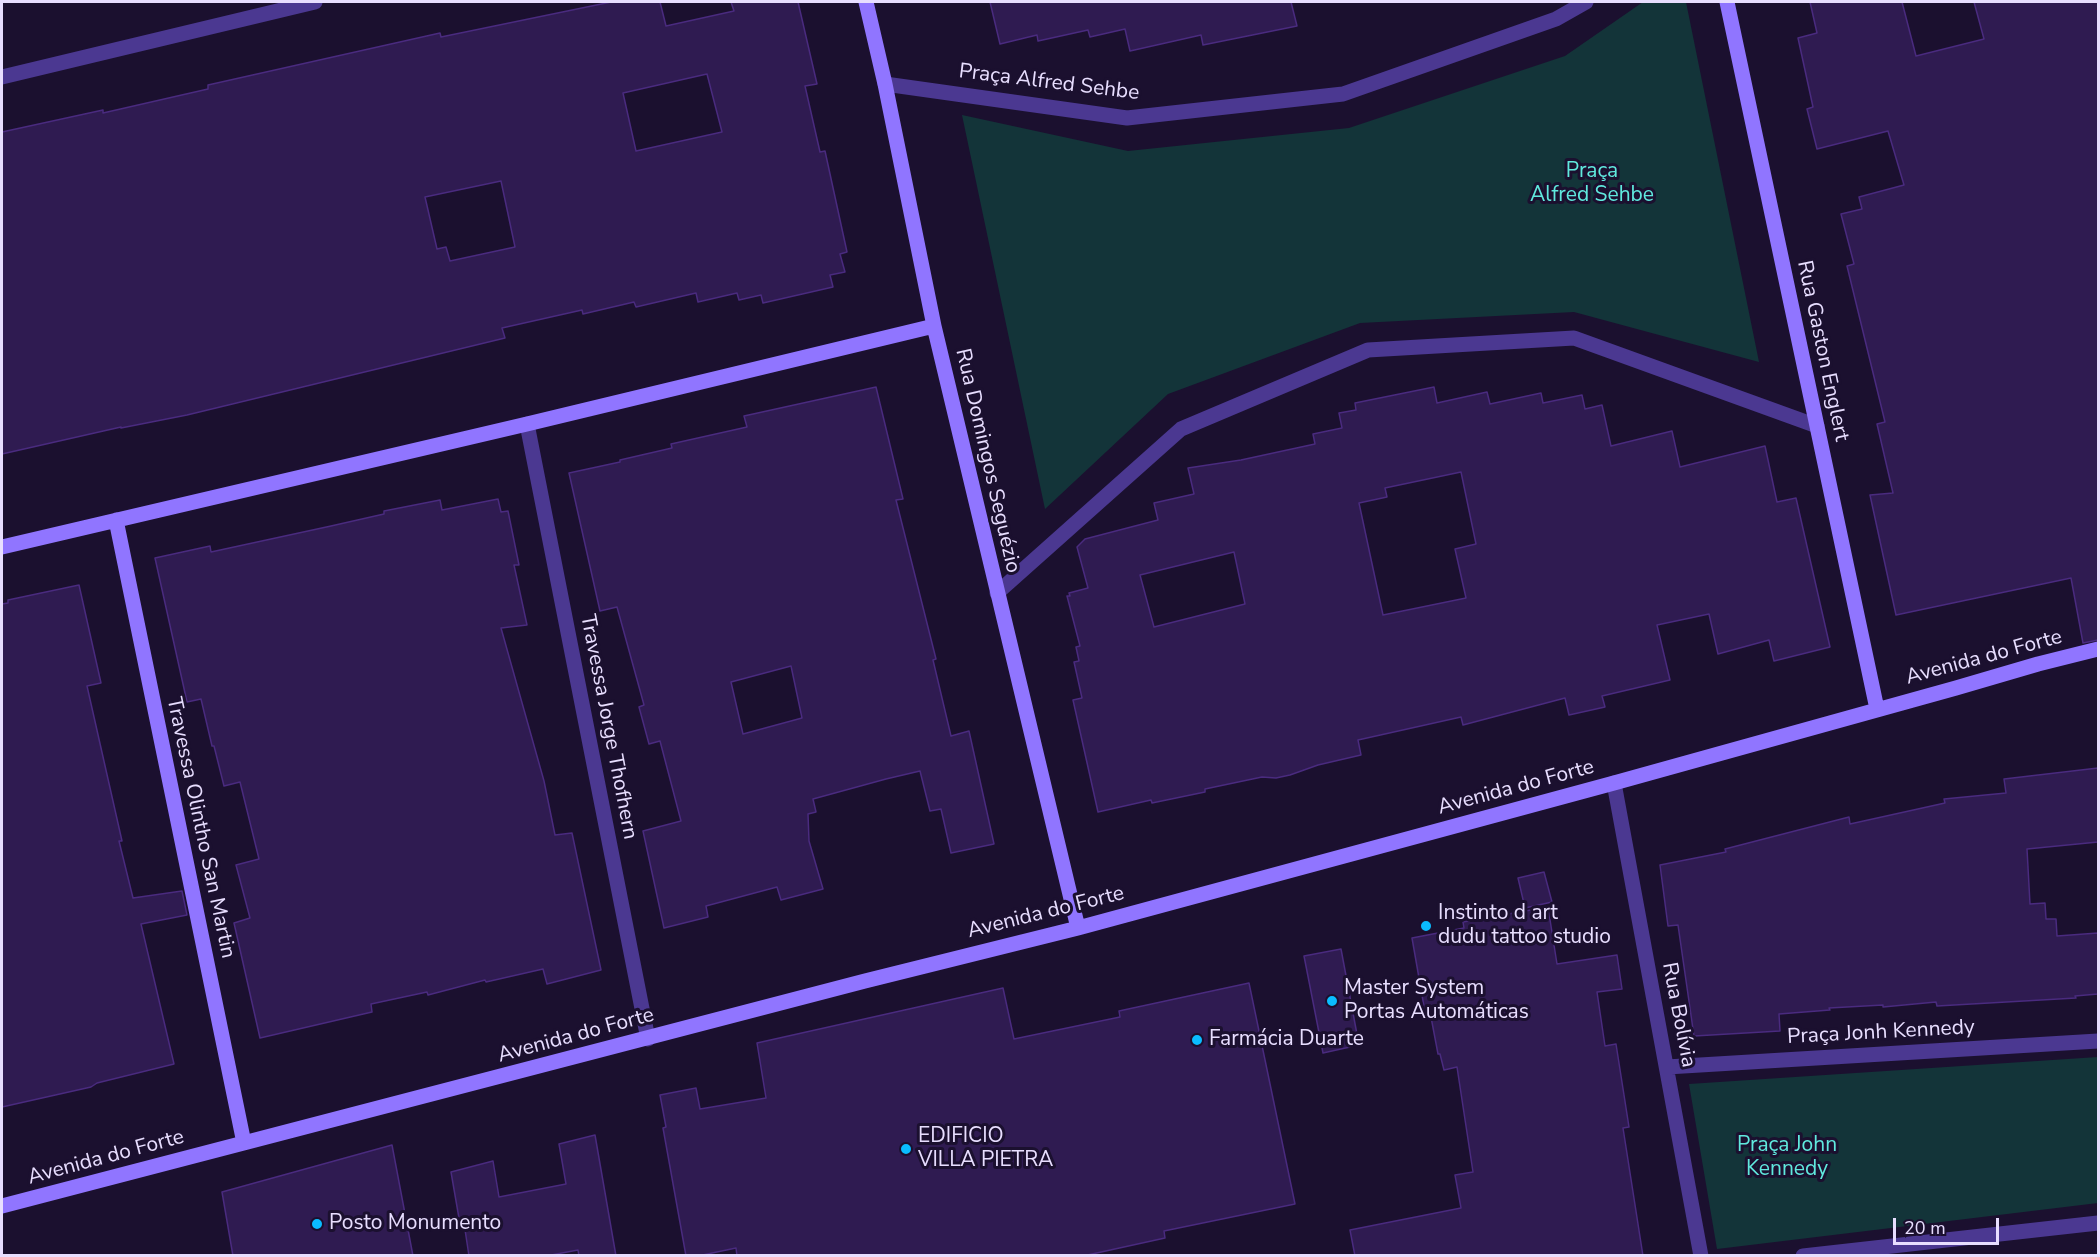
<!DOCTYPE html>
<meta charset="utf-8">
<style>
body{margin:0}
#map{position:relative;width:2100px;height:1257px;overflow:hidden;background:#1b102f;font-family:"Nunito Sans",sans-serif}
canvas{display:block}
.frame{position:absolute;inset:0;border:3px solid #e8deff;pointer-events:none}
.scale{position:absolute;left:1893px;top:1218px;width:106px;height:27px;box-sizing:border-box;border:3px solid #e8deff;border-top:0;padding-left:8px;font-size:18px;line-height:21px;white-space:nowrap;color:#e8deff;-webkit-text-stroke:4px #1b102f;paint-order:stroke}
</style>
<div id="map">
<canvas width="2100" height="1257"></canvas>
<div class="frame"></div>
<div class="scale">20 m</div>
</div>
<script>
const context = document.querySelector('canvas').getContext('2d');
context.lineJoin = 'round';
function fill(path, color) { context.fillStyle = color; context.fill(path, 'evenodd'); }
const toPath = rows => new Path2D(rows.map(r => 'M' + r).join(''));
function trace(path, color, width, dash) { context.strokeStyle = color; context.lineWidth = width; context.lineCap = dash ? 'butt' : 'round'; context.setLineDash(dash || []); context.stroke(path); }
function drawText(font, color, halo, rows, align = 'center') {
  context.font = font + ' "Nunito Sans",sans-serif'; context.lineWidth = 6; context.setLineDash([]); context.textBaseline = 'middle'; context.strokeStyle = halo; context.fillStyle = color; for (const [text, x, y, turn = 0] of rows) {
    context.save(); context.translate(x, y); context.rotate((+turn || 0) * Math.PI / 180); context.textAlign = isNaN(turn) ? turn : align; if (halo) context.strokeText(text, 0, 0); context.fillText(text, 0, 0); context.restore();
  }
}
const green = toPath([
 [1643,2,1686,2,1759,362,1574,312,1360,323,1168,394,1045,509,962,115,1128,151,1349,128,1565,56],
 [2098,1057,2098,1203,1717,1249,1689,1084]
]);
const building = toPath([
 [611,2,660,2,666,26,734,11,731,2,798,2,817,84,805,86,820,152,825,151,847,252,840,254,845,272,830,275,833,287,763,303,761,295,739,300,737,293,698,302,696,293,636,307,634,302,583,314,582,310,502,328,505,338,187,415,121,428,121,427,2,454,2,132,103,110,103,113,208,89,208,85,440,33,441,37,611,2],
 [707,74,722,132,636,151,623,93,707,74],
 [501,181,515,247,450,261,446,247,437,249,425,197,501,181],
 [990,2,1291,2,1297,26,1203,45,1201,35,1130,51,1125,29,1090,37,1088,30,1038,41,1037,35,1000,44,990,2],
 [1810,2,1902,2,1916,56,1984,39,1974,2,2098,2,2098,640,2083,643,2071,578,1896,615,1870,495,1893,493,1877,424,1885,422,1847,266,1854,264,1841,214,1862,209,1859,197,1904,185,1888,131,1817,149,1807,109,1813,107,1798,38,1817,33,1810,2],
 [876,387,903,499,896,500,936,659,933,660,951,736,969,731,994,844,951,853,941,809,930,811,920,771,886,779,813,799,816,812,808,814,809,841,823,889,781,900,777,887,706,906,708,917,664,928,643,831,681,821,660,741,649,744,639,707,644,705,617,607,600,611,569,473,620,462,620,460,672,448,671,444,747,427,744,416,876,387],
 [791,666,802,718,743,734,731,682,791,666],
 [1434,387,1437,403,1487,392,1490,404,1541,393,1543,403,1582,395,1585,409,1602,405,1611,446,1672,431,1680,467,1765,446,1777,502,1796,498,1830,647,1774,661,1769,640,1718,654,1709,614,1657,625,1670,680,1602,696,1605,707,1569,715,1565,698,1463,725,1461,717,1358,740,1361,755,1318,765,1290,775,1276,778,1262,777,1205,789,1205,792,1152,803,1151,800,1098,812,1073,700,1082,698,1074,662,1079,661,1076,647,1080,646,1067,596,1070,596,1069,593,1088,588,1077,547,1085,539,1158,520,1154,503,1194,494,1188,468,1241,460,1315,444,1313,434,1342,428,1339,413,1356,410,1355,403,1434,387],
 [1461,472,1476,544,1455,549,1466,598,1383,615,1359,503,1387,497,1385,488,1461,472],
 [1234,552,1245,604,1154,627,1140,575,1234,552],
 [498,499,501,512,508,511,519,565,514,565,527,625,501,628,544,781,555,835,572,833,601,970,547,984,543,969,486,982,485,980,428,995,427,992,371,1004,372,1012,260,1038,234,923,250,918,236,865,259,859,240,782,224,786,214,746,212,746,201,699,187,702,155,558,210,546,211,552,331,526,384,514,384,511,440,500,442,510,498,499],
 [79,585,101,683,87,686,122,841,119,841,133,898,182,891,187,915,141,924,174,1064,97,1083,91,1087,2,1107,2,604,8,603,8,600,79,585],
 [2098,768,2098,842,2027,849,2030,904,2045,903,2046,919,2056,919,2057,936,2098,933,2098,994,2075,996,2076,998,1937,1006,1936,1002,1883,1007,1883,1005,1829,1008,1830,1010,1779,1014,1780,1031,1694,1036,1678,925,1668,926,1660,865,1726,852,1725,849,1849,817,1850,824,1945,803,1944,799,2006,793,2004,779,2098,768],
 [1544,872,1552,902,1525,908,1518,878,1544,872],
 [1548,907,1557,964,1617,955,1622,989,1597,992,1605,1046,1616,1044,1629,1127,1623,1128,1643,1256,1355,1256,1350,1230,1461,1208,1455,1175,1473,1172,1457,1067,1444,1070,1440,1054,1438,1054,1431,1017,1426,1018,1412,938,1464,928,1463,922,1548,907],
 [1341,949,1359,1045,1323,1053,1304,956,1341,949],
 [1249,983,1295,1204,1164,1231,1165,1238,1083,1256,737,1256,736,1248,698,1256,686,1256,663,1128,666,1127,660,1095,696,1088,700,1109,766,1098,757,1043,1003,988,1014,1039,1120,1017,1119,1011,1249,983],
 [595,1135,616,1256,579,1256,578,1250,546,1256,469,1256,464,1223,460,1224,451,1172,493,1161,499,1197,566,1184,559,1144,595,1135],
 [392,1145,413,1256,233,1256,222,1192,392,1145]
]);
const street = toPath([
 [2,77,315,2],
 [885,84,1127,118,1343,94,1556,19,1586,2],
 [527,424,648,1039],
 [997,593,1181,429,1368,350,1574,338,1817,426],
 [1614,783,1701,1256],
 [1667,1067,2098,1041],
 [1803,1256,2098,1223]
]);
const secondary = toPath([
 [866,2,885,84,934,326,1078,928],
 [1727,2,1877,709],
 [116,520,244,1143],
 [2,547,527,424,934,326],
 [2,1206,865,981,1078,928,1614,783,1956,688,2038,664,2098,649]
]);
const markers = [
 [1426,926,6,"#0abcff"],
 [1332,1001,6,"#0abcff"],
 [1197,1040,6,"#0abcff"],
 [906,1149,6,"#0abcff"],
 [317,1224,6,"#0abcff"]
];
const streetNames = [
 ["Praça Alfred Sehbe",1049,83,7],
 ["Rua Gaston Englert",1822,351,78],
 ["Rua Domingos Seguézio",987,461,77],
 ["Avenida do Forte",1984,658,-15],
 ["Travessa Jorge Thofhern",608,727,79],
 ["Avenida do Forte",1516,788,-15],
 ["Travessa Olintho San Martin",200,828,78],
 ["Avenida do Forte",1046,913,-14],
 ["Rua Bolívia",1678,1015,79],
 ["Praça Jonh Kennedy",1881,1033,-3],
 ["Avenida do Forte",576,1036,-15],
 ["Avenida do Forte",106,1158,-15]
];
const parkNames = [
 ["Praça",1592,172],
 ["Alfred Sehbe",1592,196],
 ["Praça John",1787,1146],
 ["Kennedy",1787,1170]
];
const poiNames = [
 ["Instinto d art",1438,914],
 ["dudu tattoo studio",1438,938],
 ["Master System",1344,989],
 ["Portas Automáticas",1344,1013],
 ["Farmácia Duarte",1209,1040],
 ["EDIFICIO",918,1137],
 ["VILLA PIETRA",918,1161],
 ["Posto Monumento",329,1224]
];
fill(green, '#133439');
fill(building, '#2f1b51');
trace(building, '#4a2b7f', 1.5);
trace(street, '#4b3891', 15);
trace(secondary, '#9075ff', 15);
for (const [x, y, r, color] of markers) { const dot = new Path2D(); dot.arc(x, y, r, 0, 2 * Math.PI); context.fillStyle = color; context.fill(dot); trace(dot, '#1b102f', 2); }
drawText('21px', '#e8deff', '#1b102f', streetNames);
drawText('21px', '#60e9de', '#1b102f', parkNames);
drawText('21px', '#e8deff', '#1b102f', poiNames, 'left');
</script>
